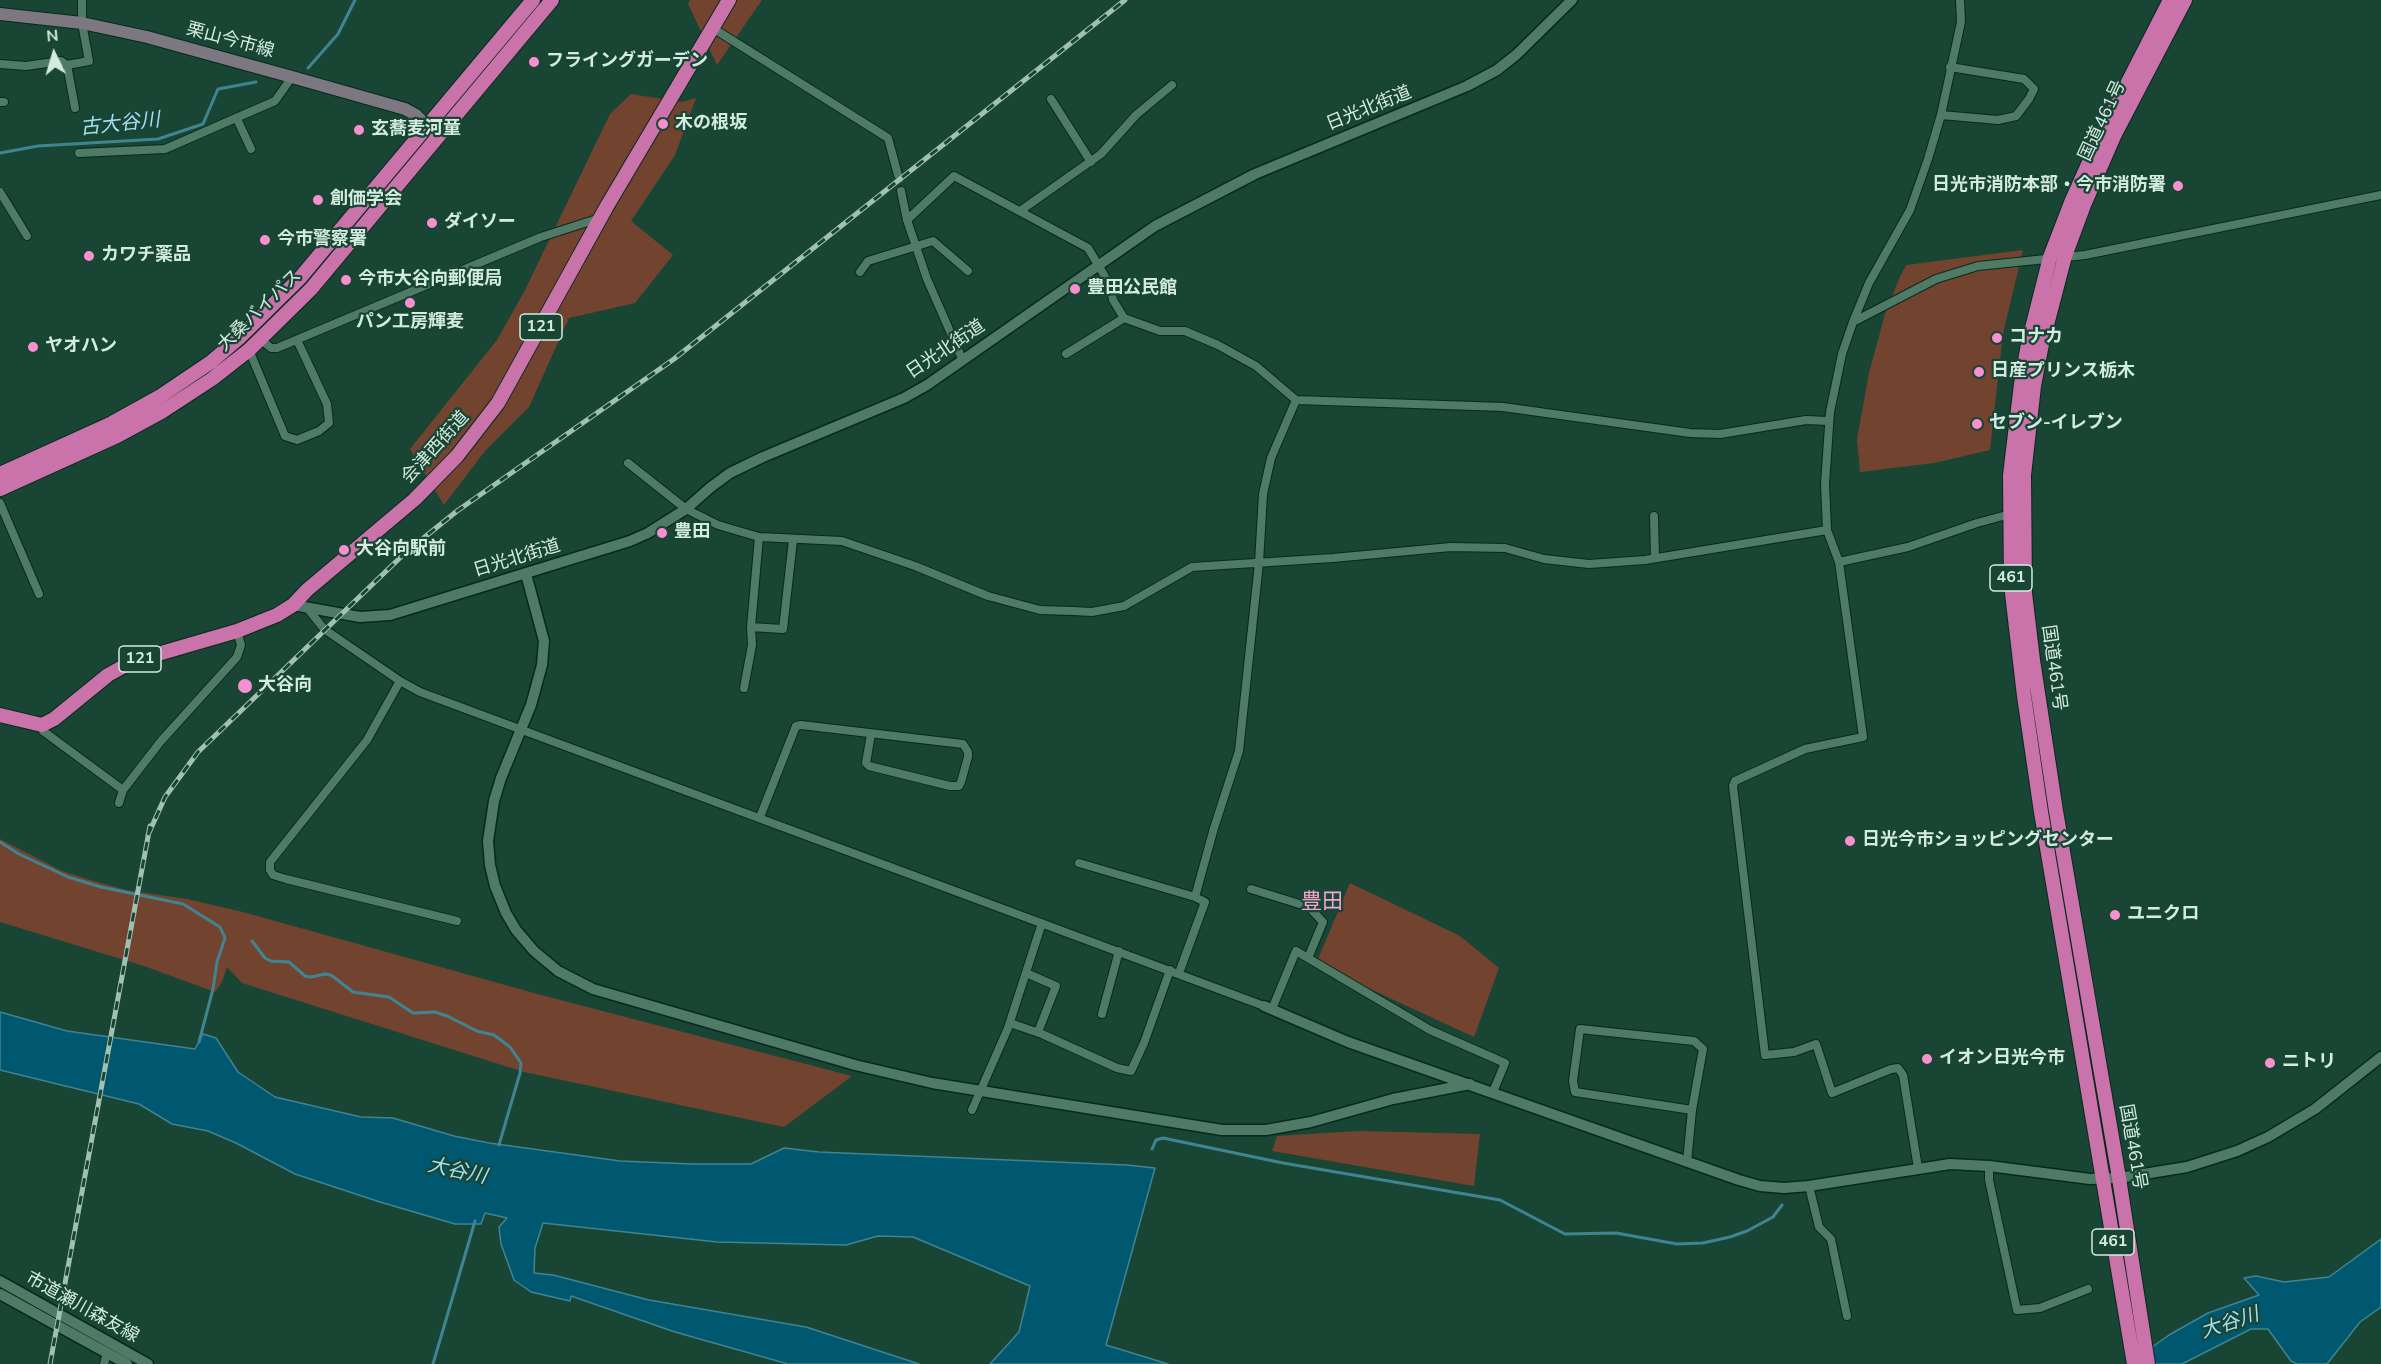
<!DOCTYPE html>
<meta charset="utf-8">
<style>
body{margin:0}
#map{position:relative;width:2381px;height:1364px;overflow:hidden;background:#194534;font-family:"Nunito Sans",sans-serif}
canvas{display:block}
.north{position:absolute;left:24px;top:24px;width:60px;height:60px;-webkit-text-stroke:4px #194534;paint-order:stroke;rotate:355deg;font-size:16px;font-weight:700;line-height:24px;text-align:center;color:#d4ece0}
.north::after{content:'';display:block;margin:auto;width:21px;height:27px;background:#d4ece0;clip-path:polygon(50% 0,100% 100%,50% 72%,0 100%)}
</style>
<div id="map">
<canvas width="2381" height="1364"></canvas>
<div class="north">N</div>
</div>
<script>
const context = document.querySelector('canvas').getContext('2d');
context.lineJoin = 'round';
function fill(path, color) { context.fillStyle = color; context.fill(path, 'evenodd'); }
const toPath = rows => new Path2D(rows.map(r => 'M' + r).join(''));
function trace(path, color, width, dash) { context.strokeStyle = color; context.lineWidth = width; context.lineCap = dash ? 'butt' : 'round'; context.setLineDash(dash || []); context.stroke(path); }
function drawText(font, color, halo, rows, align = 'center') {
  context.font = font + ' "Nunito Sans","Noto Sans JP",sans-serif'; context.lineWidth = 4.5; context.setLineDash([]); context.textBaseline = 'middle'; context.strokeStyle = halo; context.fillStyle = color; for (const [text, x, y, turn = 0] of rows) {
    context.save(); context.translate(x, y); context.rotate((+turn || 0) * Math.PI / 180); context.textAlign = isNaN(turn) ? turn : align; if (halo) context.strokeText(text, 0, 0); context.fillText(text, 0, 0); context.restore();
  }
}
const green = toPath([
 [690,0,762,0,717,65,688,4],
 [631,94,681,102,696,98,675,155,631,221,673,255,635,303,569,318,529,407,485,451,444,505,410,449,497,340,525,290,610,114],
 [2023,250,2003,333,1990,450,1934,463,1860,472,1857,439,1869,373,1885,314,1899,279,1906,265],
 [0,839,62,871,97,882,126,890,187,899,243,912,541,995,852,1076,784,1127,524,1072,242,983,227,967,222,982,215,992,144,966,0,922],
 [1350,883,1460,936,1499,968,1474,1037,1316,964],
 [1359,1131,1480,1134,1474,1186,1272,1151,1277,1136]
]);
const water = toPath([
 [0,1012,67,1031,195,1049,203,1034,216,1038,238,1072,275,1097,361,1117,393,1118,454,1136,489,1143,620,1161,692,1164,751,1164,784,1148,819,1152,1127,1165,1155,1168,1106,1345,1168,1364,990,1364,1019,1332,1030,1286,913,1237,878,1236,846,1245,717,1242,543,1223,535,1248,534,1273,553,1275,649,1300,806,1327,919,1364,788,1364,675,1332,571,1296,570,1301,531,1292,514,1280,501,1244,499,1227,507,1218,485,1213,481,1224,455,1224,380,1202,295,1174,236,1143,208,1131,172,1124,139,1104,0,1070,0,1012],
 [2381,1239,2381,1307,2360,1322,2327,1364,2297,1364,2291,1361,2268,1329,2251,1329,2182,1364,2128,1364,2169,1335,2208,1313,2259,1295,2244,1278,2256,1276,2284,1282,2329,1277,2381,1239]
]);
const stream = toPath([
 [308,68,338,34,355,0],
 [0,153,38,146,158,139,203,124,218,89,256,82],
 [0,842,19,854,68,877,101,887,183,904,220,927,225,938,217,962,213,989,199,1042],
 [252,941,265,958,271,961,289,962,305,976,311,977,325,974,331,975,353,992,389,997,413,1013,435,1012,447,1016,477,1031,494,1035,510,1047,521,1063,520,1073,499,1145],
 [1152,1149,1156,1140,1163,1138,1283,1163,1500,1200,1565,1234,1616,1233,1677,1244,1703,1243,1730,1237,1747,1231,1773,1217,1782,1205],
 [433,1364,475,1221]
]);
const minorTunnel = toPath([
 [898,175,901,191]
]);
const minor = toPath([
 [711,27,888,138,898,175],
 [0,64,26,66,61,61,67,65,89,61,82,23,82,0],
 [67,65,75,108],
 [1051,99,1091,162],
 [0,102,4,102],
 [1941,115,1998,120,2016,116,2029,99,2034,89,2024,79,1950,67],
 [237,119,251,149],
 [79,153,165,149,275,101,292,77],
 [901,191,907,220,927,279,963,361],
 [0,192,27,236],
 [1020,211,1101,154,1136,115,1172,85],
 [907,220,954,176,1088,248,1110,285,1113,300,1124,318,1160,331,1185,331,1218,345,1256,366,1296,400,1503,407,1690,433,1720,434,1806,420,1829,421],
 [860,272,868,261,933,241,968,271],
 [1853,322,1869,283,1910,210,1928,159,1941,115,1961,22,1960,0],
 [260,339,271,348,277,348,541,237,600,218],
 [249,350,285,436,297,440,319,431,329,423,327,404,297,340],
 [1066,354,1124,318],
 [628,463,686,509,718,525,759,537,842,541,915,566,988,596,1040,610,1073,611,1092,612,1124,606,1192,567,1333,558,1451,547,1505,548,1544,559,1589,564,1645,560,1827,530],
 [0,503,39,594],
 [1654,516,1655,558],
 [1839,562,1908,547,1977,523,2014,513],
 [308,609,324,629,400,681,420,692,1264,1006],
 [751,627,783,629,793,540],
 [400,681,367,740,270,862,270,870,273,875,286,879,457,921],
 [744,688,752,645,751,627,759,537],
 [42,725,43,731,123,790],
 [119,803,123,790,161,741,237,657,241,645,237,631],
 [760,817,796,726,801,725,963,744,968,752,968,757,961,782,959,786,950,786,869,766,866,763,871,734],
 [1079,863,1195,897],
 [1251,889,1309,907,1323,922,1308,958],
 [1026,973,1056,986,1038,1032],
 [1179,973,1205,902,1195,897,1214,828,1239,751,1259,563,1263,494,1271,458,1296,400],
 [1272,1009,1296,951,1430,1030,1505,1063,1493,1092],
 [1102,1014,1119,951],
 [1010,1023,1042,1034,1117,1068,1131,1071,1144,1043,1170,970],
 [972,1110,1008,1028,1042,923],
 [1687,1162,1692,1110,1703,1049,1694,1041,1580,1029,1573,1081,1575,1092,1692,1110],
 [1989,1166,1989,1180,2017,1310,2040,1308,2088,1289],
 [1918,1168,1903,1075,1898,1068,1891,1069,1832,1093,1816,1044,1794,1052,1765,1055,1733,786,1735,781,1805,749,1863,737,1839,562,1827,530,1825,484,1830,412,1842,354,1853,322,1936,279,1978,266,2085,255,2381,195],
 [1809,1186,1819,1227,1831,1239,1847,1316],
 [104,1364,107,1353]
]);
const tertiary = toPath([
 [526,574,544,641,542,665,531,705,501,778,494,801,488,841,490,865,495,886,506,913,516,930,534,951,558,971,593,989,855,1065,932,1083,1222,1130,1266,1130,1311,1122,1393,1099,1470,1084],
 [293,605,360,617,390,615,630,541,648,533,686,509,711,487,730,473,763,457,904,398,927,385,1155,226,1255,174,1467,86,1497,70,1516,55,1572,0],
 [1264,1006,1348,1042,1739,1180,1760,1186,1784,1188,1809,1186,1950,1164,1989,1166,2090,1179,2119,1178,2187,1167,2237,1151,2268,1137,2315,1109,2381,1057],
 [0,1281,148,1364],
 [0,1294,127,1364]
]);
const secondary = toPath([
 [0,14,82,23,147,37,292,77,405,109,416,115,438,138]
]);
const trunk = toPath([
 [0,474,112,423,159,397,211,362,239,338,300,278,533,0],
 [0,489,117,436,163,411,212,379,249,350,311,289,552,0],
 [0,715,42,725,54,719,108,675,126,665,144,658,237,631,277,615,293,605,307,590,415,499,457,456,498,403,607,206,729,0],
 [2134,1364,2041,812,2024,696,2011,585,2010,475,2021,384,2028,344,2050,257,2072,200,2103,131,2170,0],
 [2148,1364,2119,1178,2056,811,2033,660,2025,593,2024,475,2034,386,2042,344,2065,256,2084,205,2115,134,2185,0]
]);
const rail = toPath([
 [148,835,165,797,198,752,405,553,457,511,674,359,1125,0],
 [50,1364,150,826]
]);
const markers = [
 [534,62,6,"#f790ce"],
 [663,124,6,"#f790ce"],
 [359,130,6,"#f790ce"],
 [2178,186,6,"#f790ce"],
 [318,200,6,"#f790ce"],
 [432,223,6,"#f790ce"],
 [265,240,6,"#f790ce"],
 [89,256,6,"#f790ce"],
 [346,280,6,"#f790ce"],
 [1075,289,6,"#f790ce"],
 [410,303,6,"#f790ce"],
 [1997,338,6,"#f790ce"],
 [33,347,6,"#f790ce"],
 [1979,372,6,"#f790ce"],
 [1977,424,6,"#f790ce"],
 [662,533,6,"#f790ce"],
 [344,550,6,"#f790ce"],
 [245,686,8,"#f790ce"],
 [1850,841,6,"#f790ce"],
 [2115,915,6,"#f790ce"],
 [1927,1059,6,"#f790ce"],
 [2270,1063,6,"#f790ce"]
];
const shields = [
 [541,327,42],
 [2011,578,42],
 [140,659,42],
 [2113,1242,42]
];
const shieldNames = [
 ["121",541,327],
 ["461",2011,578],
 ["121",140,659],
 ["461",2113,1242]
];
const streetNames = [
 ["栗山今市線",230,41,15],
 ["日光北街道",1369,109,-22],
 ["国道461号",2103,121,-65],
 ["大桑バイパス",260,311,-44],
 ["日光北街道",946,350,-34],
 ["会津西街道",436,448,-48],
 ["日光北街道",517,559,-17],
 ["国道461号",2053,668,82],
 ["国道461号",2132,1147,80],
 ["市道瀬川森友線",82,1308,29]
];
const poiNames = [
 ["フライングガーデン",546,62],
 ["木の根坂",675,124],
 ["玄蕎麦河童",371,130],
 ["日光市消防本部・今市消防署",2166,186,"right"],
 ["創価学会",330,200],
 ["ダイソー",444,223],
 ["今市警察署",277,240],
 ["カワチ薬品",101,256],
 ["今市大谷向郵便局",358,280],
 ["豊田公民館",1087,289],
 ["パン工房輝麦",410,323,"center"],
 ["コナカ",2009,338],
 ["ヤオハン",45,347],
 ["日産プリンス栃木",1991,372],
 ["セブン-イレブン",1989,424],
 ["豊田",674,533],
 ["大谷向駅前",356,550],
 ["大谷向",258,686],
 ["日光今市ショッピングセンター",1862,841],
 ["ユニクロ",2127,915],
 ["イオン日光今市",1939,1059],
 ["ニトリ",2282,1063]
];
const waterNames = [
 ["古大谷川",120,125,-6],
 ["大谷川",457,1172,12],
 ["大谷川",2230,1324,-18]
];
const quarterNames = [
 ["豊田",1322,903]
];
fill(green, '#724430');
fill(water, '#005870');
trace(water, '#408492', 1.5);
trace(stream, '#408492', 3);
trace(minorTunnel, '#355e4e', 8, [8, 4]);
trace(minor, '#072a1d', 10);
trace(tertiary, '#072a1d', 13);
trace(secondary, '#072a1d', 14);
trace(trunk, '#072a1d', 16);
trace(minor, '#4e7a66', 8);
trace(tertiary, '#4e7a66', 10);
trace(secondary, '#7c7780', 12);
trace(trunk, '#ca72aa', 14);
trace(rail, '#a2c0b2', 5);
trace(rail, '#194534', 3, [9]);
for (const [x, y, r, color] of markers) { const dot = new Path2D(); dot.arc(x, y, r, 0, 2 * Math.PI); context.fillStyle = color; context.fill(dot); trace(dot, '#194534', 2); }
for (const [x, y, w] of shields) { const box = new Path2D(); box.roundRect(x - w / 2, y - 13, w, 26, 4.5); context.fillStyle = '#194534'; context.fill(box); trace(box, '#d4ece0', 1.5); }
drawText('bold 16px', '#d4ece0', null, shieldNames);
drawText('18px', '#d4ece0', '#194534', streetNames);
drawText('bold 18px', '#d4ece0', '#194534', poiNames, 'left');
drawText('italic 20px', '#a4def5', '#194534', waterNames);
drawText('21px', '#efa7d0', '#194534', quarterNames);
</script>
